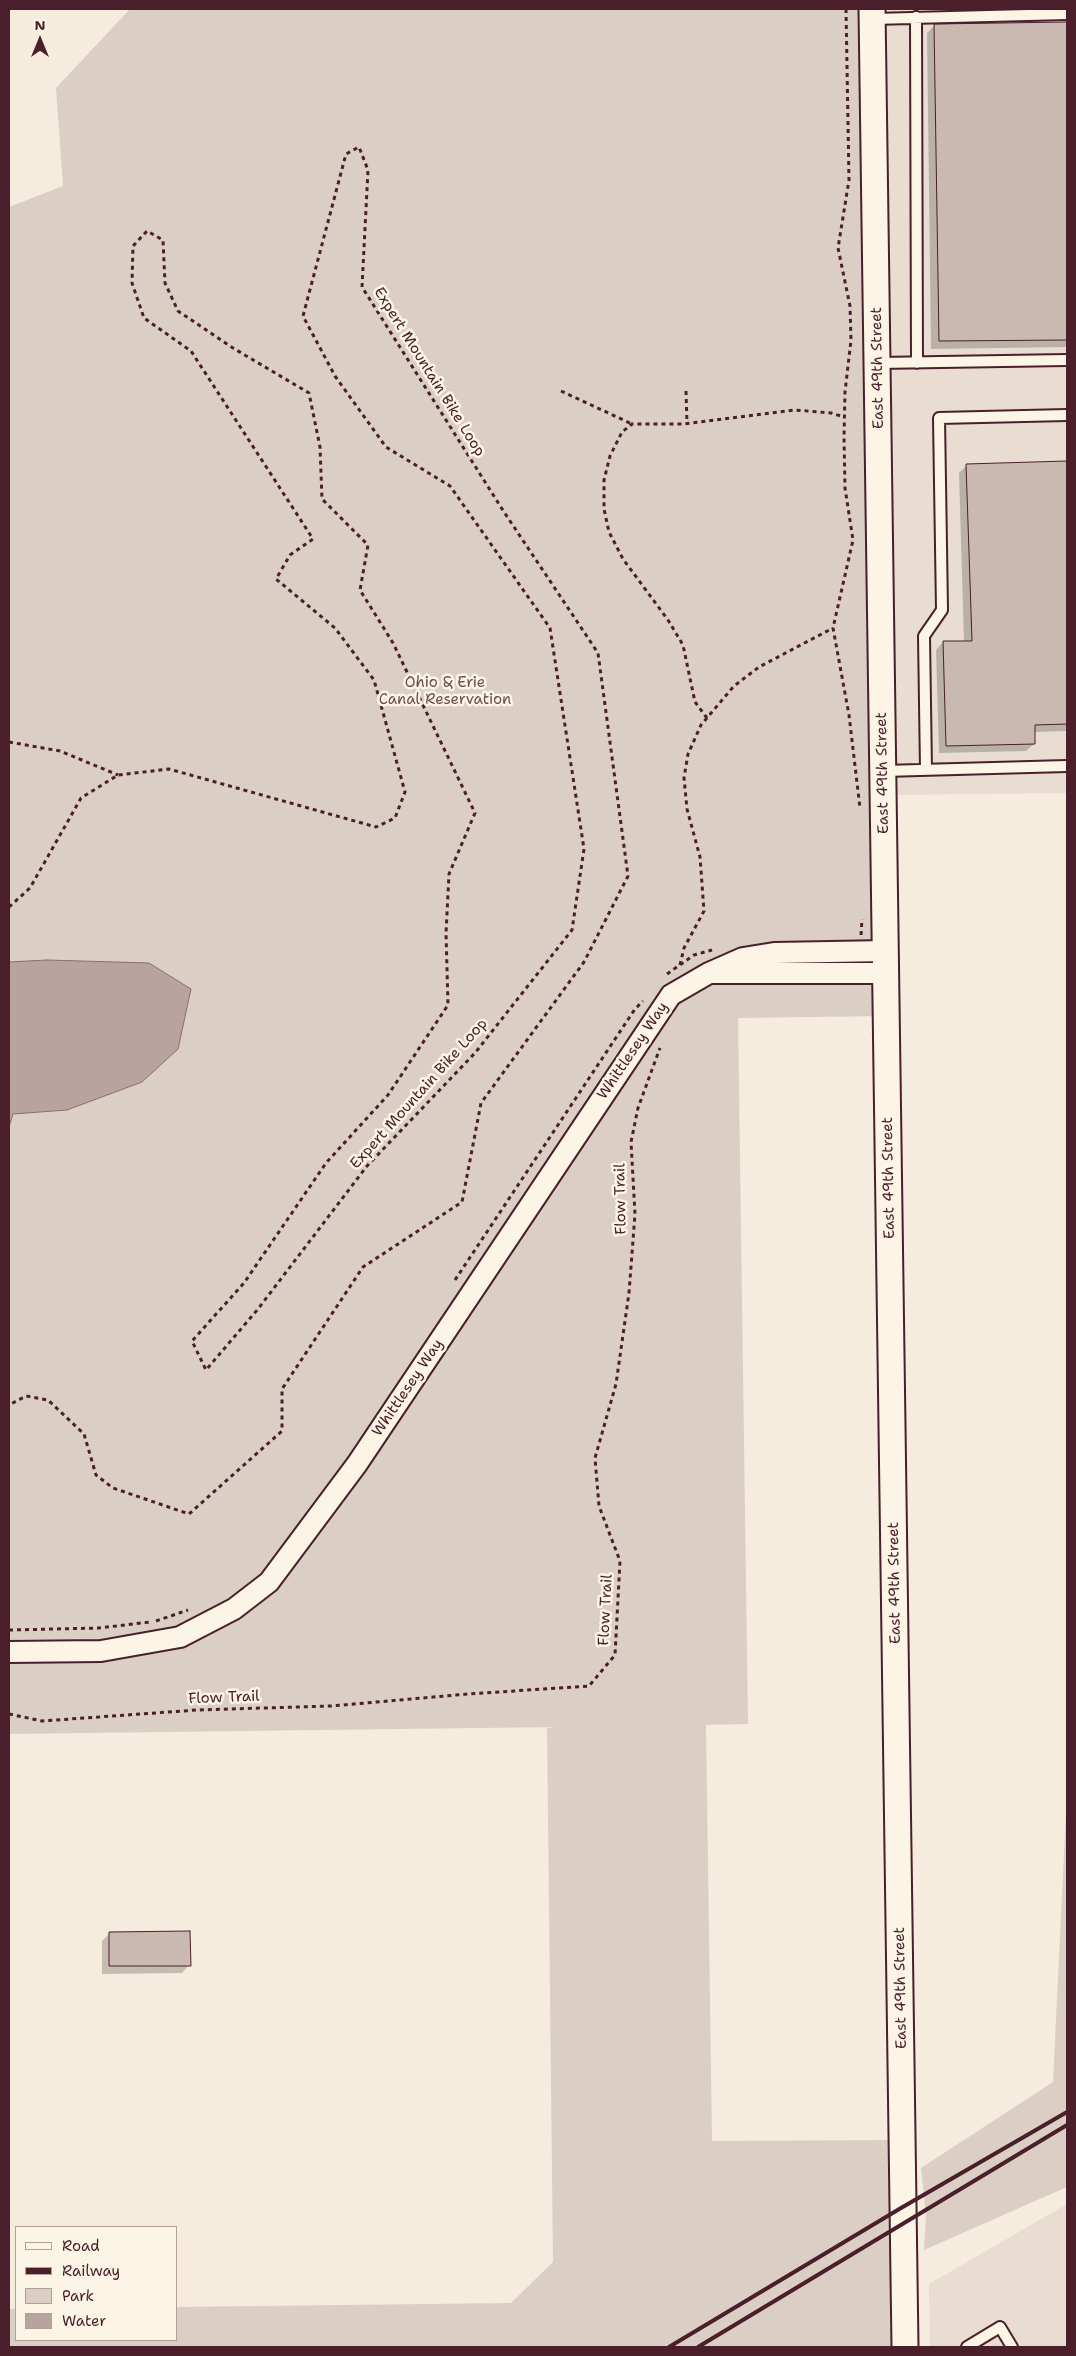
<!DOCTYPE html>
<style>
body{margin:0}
#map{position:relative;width:1076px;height:2356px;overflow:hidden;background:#f5ecde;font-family:"Shantell Sans",sans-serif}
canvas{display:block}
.frame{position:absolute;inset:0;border:10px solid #4a1f2b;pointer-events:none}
.legend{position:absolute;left:15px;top:2226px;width:162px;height:115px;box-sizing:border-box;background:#fcf5e5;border:1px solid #b59f9b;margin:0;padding:6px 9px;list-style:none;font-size:15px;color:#4a1f2b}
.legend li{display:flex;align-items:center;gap:10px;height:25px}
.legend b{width:25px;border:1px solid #b59f9b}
.north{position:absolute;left:15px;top:15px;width:50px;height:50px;-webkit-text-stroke:4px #fcf5e5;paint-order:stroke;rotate:0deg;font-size:14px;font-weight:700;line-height:20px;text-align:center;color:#4a1f2b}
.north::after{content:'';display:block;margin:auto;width:18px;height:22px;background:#4a1f2b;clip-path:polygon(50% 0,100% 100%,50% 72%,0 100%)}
</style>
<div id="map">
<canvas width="1076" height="2356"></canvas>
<div class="frame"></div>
<ul class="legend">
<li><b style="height:6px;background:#fcf5e5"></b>Road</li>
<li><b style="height:6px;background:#4a1f2b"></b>Railway</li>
<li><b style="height:14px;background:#dbcec4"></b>Park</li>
<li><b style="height:14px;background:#b8a39e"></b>Water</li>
</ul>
<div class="north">N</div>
</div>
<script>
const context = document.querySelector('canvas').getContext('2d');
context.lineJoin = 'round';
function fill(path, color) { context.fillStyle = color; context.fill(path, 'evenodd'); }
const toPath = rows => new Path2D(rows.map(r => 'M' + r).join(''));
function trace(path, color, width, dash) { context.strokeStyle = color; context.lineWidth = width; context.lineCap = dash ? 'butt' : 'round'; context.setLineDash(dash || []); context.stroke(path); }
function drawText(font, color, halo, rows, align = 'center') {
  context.font = font + ' "Shantell Sans",sans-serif'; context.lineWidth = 5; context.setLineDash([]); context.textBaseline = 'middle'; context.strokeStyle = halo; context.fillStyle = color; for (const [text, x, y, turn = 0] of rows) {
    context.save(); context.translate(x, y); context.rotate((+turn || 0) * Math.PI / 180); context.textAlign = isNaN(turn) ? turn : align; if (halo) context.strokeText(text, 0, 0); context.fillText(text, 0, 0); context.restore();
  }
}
const built = toPath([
 [872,9,1067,9,1067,793,884,795],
 [1067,2204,1067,2347,930,2347,929,2284]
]);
const green = toPath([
 [130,9,872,9,887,1016,738,1018,748,1724,706,1725,712,2141,903,2140,905,2347,9,2347,9,2309,16,2309,16,2340,176,2340,176,2307,511,2303,553,2262,547,1728,556,1727,9,1734,9,207,63,186,56,88],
 [1067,1791,1067,2187,924,2250,926,2217,921,2168,1053,2082]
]);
const water = toPath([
 [47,960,149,963,191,989,178,1049,142,1082,67,1110,13,1114,9,1127,9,962,47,960]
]);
const shadow = toPath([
 [1067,23,1067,347,931,349,927,33,934,26],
 [1067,462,1067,731,1034,732,1034,744,1026,751,939,753,936,650,943,642,964,642,959,473,967,465],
 [110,1933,189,1965,182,1973,102,1974,102,1941]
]);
const building = toPath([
 [1067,22,1067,340,939,341,934,24,1067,22],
 [1067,461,1067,724,1035,725,1035,744,946,746,943,641,972,641,966,464,1067,461],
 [190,1931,191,1966,109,1966,109,1932,190,1931]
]);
const path = toPath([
 [846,9,849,180,838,248,850,306,851,340,845,392,844,437,845,488,853,540,833,628,849,715,860,808],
 [561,391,632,424],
 [686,391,687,424],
 [707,718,695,702,683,645,668,620,623,559,609,532,604,509,604,480,610,456,622,432,632,424,683,424,795,410,831,413,844,417],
 [9,742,60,751,118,775],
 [9,907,30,888,81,798,118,775,169,769,376,827,395,818,405,792,374,680,335,628,276,579,290,555,313,539,191,351,144,318,132,283,133,246,147,231,163,240,165,283,178,311,233,348,309,393,320,447,322,499,368,545,360,590,393,643,475,813,449,874,446,933,448,1005,388,1095,326,1163,244,1283,192,1341,206,1370,258,1309,367,1166,475,1053,572,930,584,849,550,628,450,486,386,447,335,376,303,316,346,154,359,147,368,170,362,287,504,512,598,653,628,876,584,962,481,1103,462,1202,363,1267,282,1389,282,1431,189,1514,113,1488,96,1475,84,1434,48,1400,26,1396,9,1405],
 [861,935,862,919],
 [680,965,684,948,704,911,700,857,687,809,684,778,688,754,701,725,734,686,759,667,833,628],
 [667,974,694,955,712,950],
 [455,1280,635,1009,643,1001],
 [156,1621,188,1610],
 [9,1630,99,1628,150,1622],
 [9,1714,42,1721,197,1710,331,1706,468,1694,589,1686,615,1655,620,1561,599,1506,595,1458,616,1384,629,1293,635,1214,631,1142,638,1108,660,1048]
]);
const service = toPath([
 [916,17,917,363],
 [873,19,1067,14],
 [878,363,1067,360],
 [926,770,924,636,942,610,939,418,1067,415],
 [883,771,1067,766],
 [967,2347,1000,2327,1012,2347]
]);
const minor = toPath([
 [713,973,886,973],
 [9,1652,101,1651,180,1637,234,1609,269,1582,357,1464,671,995,709,973,743,958,774,953,886,951]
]);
const tertiary = toPath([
 [872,9,905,2347]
]);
const rail = toPath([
 [669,2347,901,2208,1067,2112],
 [698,2347,1067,2125]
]);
const streetNames = [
 ["East 49th Street",878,368,-91],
 ["Expert Mountain Bike Loop",429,372,58],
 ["East 49th Street",883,773,-91],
 ["Whittlesey Way",633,1051,-56],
 ["Expert Mountain Bike Loop",419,1094,-48],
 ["East 49th Street",889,1178,-91],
 ["Flow Trail",621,1199,-91],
 ["Whittlesey Way",408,1388,-56],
 ["East 49th Street",895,1583,-91],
 ["Flow Trail",606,1610,-87],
 ["Flow Trail",224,1698,-2],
 ["East 49th Street",901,1988,-91]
];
const parkNames = [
 ["Ohio & Erie",445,683],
 ["Canal Reservation",445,700]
];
fill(built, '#e8ddd0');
fill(green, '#dbcec4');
fill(water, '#b8a39e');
trace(water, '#8c6e70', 1);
fill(shadow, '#0003');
fill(building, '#cab9b1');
trace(building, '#4a1f2b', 1);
trace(service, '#4a1f2b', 14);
trace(minor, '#4a1f2b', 24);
trace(tertiary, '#4a1f2b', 29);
trace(path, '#4a1f2b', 3, [4, 4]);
trace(service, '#fcf5e5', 10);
trace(minor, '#fcf5e5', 20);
trace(tertiary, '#fcf5e5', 25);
trace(rail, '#4a1f2b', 4);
drawText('15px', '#4a1f2b', '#fcf5e5', streetNames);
drawText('15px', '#6e4b51', '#fcf5e5', parkNames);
</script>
